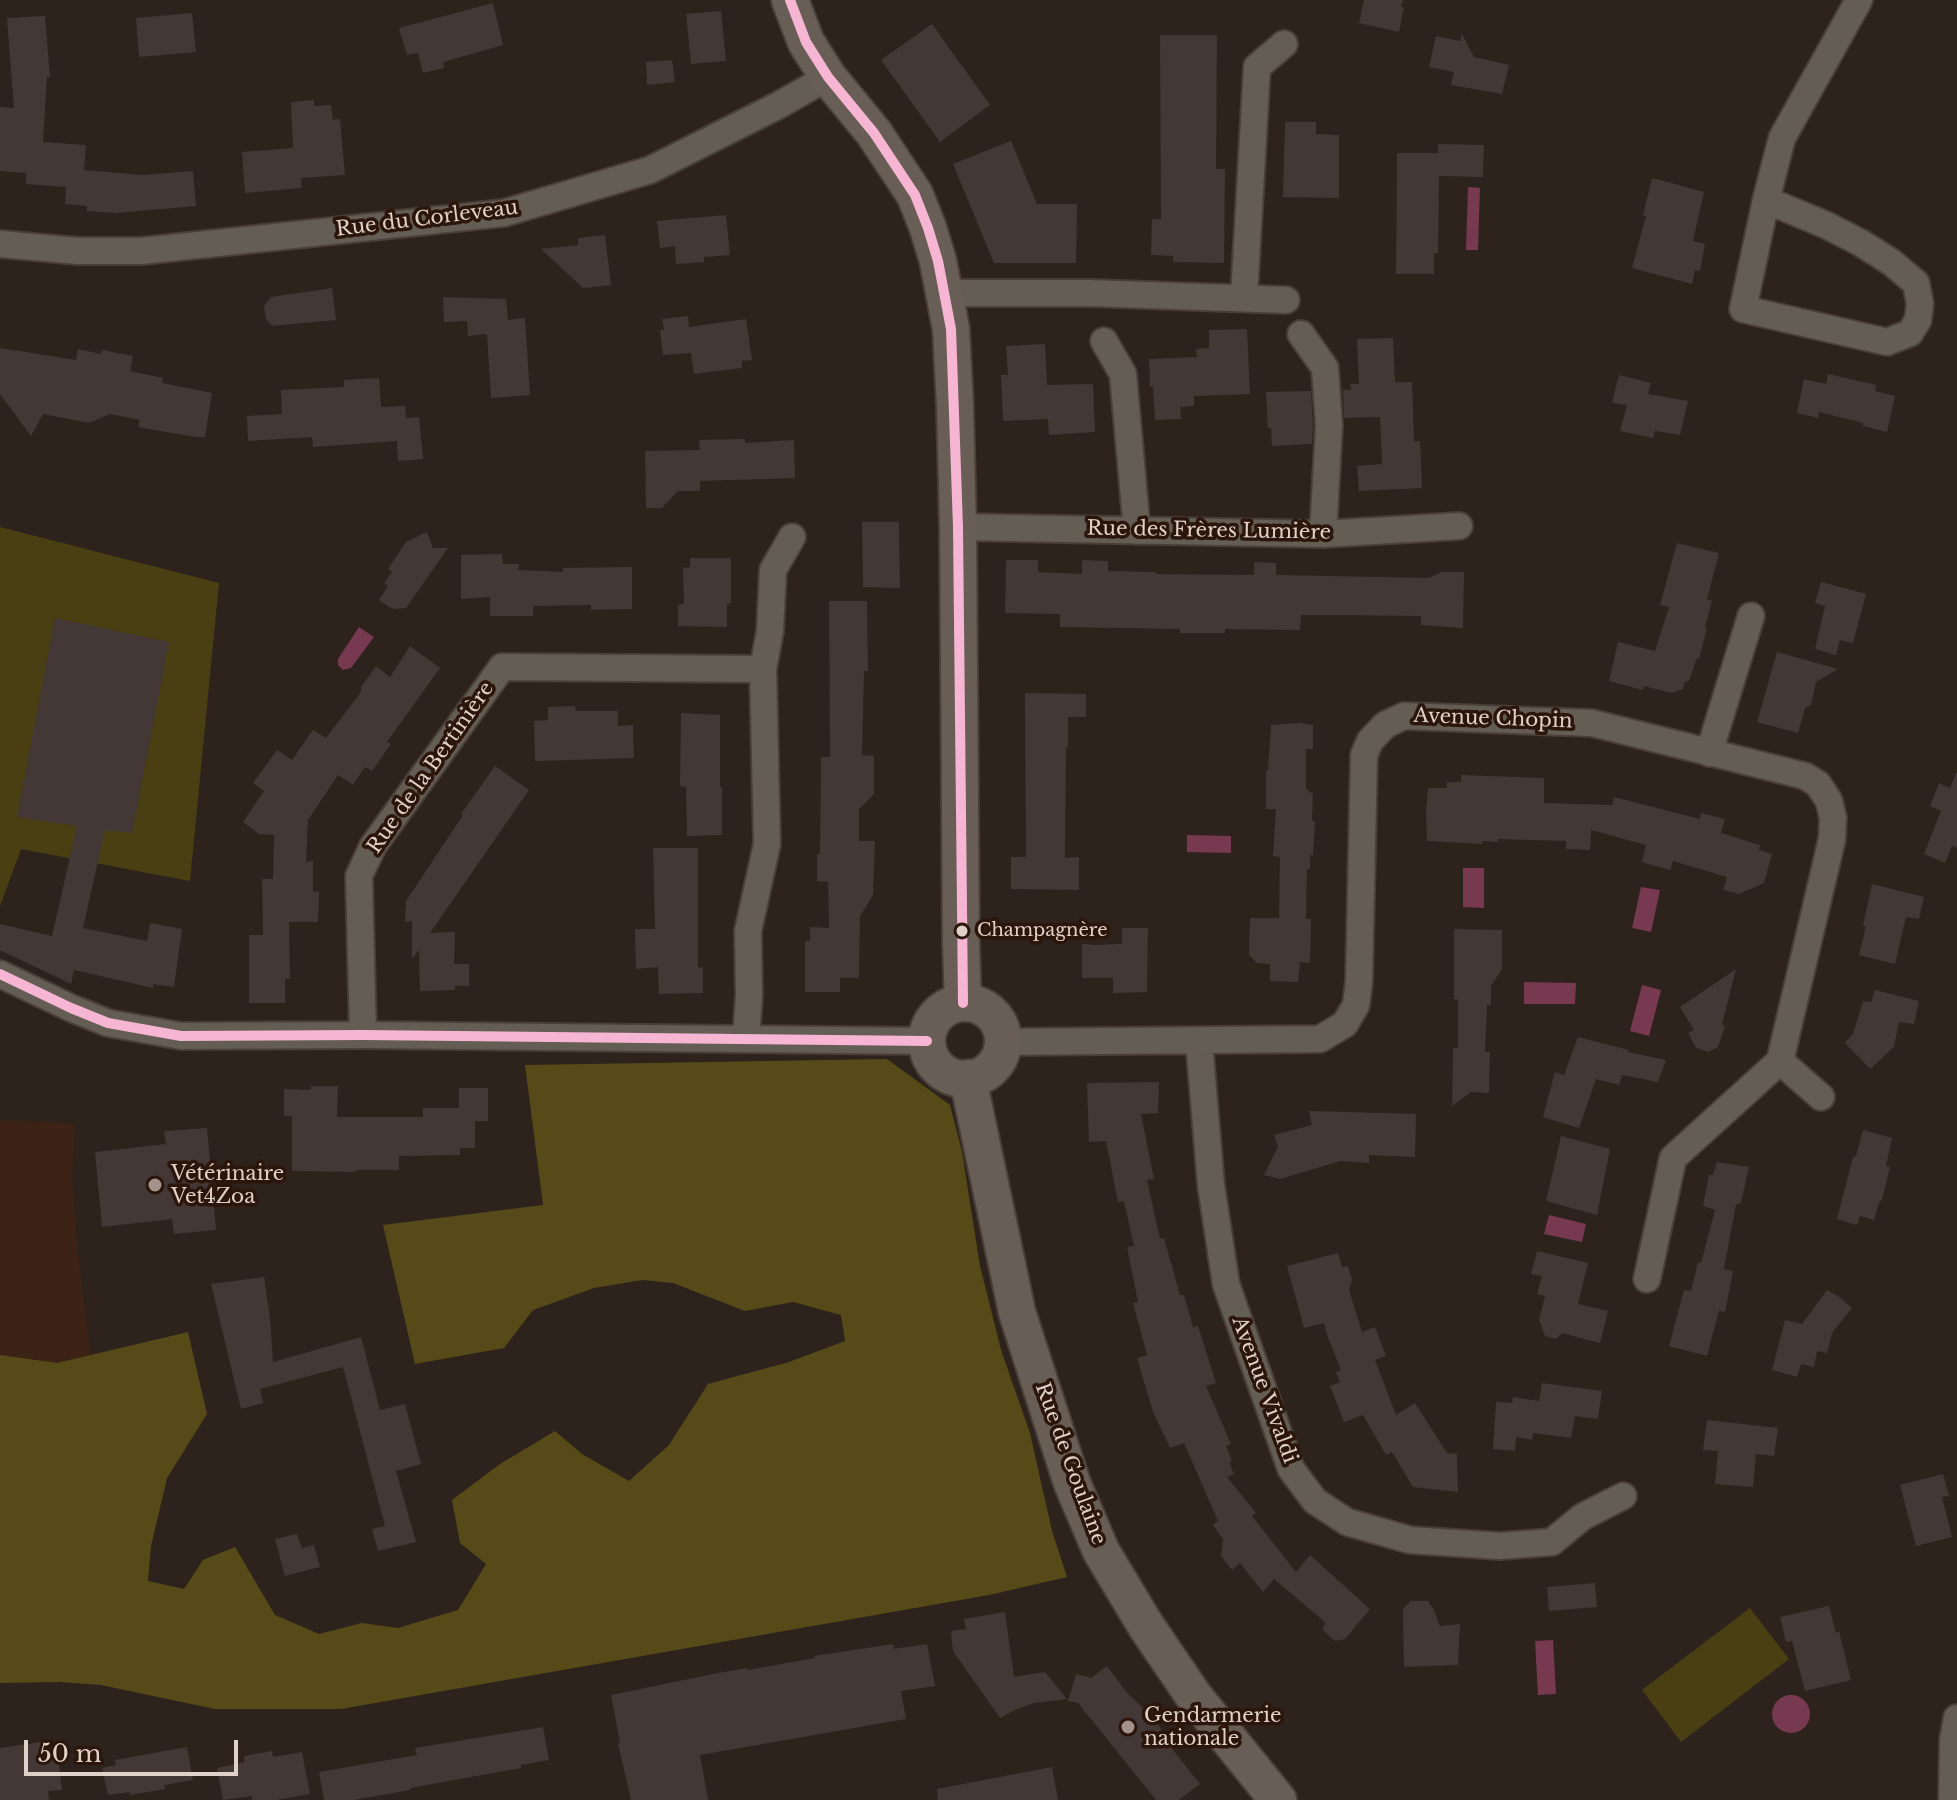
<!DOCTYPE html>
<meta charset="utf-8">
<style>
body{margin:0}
#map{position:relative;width:1957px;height:1800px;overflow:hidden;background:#2e221c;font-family:"Libre Baskerville",serif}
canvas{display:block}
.scale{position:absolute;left:24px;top:1740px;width:214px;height:36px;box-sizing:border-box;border:4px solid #dfd0c8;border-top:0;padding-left:10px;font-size:24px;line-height:28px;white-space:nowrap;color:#dfd0c8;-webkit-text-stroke:6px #2c160b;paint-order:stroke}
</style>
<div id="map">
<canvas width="1957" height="1800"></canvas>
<div class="scale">50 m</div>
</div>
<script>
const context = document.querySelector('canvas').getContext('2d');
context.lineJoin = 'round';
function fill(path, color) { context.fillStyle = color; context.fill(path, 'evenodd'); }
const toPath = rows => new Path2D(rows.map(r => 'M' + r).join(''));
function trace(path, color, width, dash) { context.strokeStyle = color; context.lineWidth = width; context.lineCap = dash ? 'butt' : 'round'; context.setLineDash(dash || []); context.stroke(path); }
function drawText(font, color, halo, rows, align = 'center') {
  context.font = font + ' "Libre Baskerville",serif'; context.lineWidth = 7; context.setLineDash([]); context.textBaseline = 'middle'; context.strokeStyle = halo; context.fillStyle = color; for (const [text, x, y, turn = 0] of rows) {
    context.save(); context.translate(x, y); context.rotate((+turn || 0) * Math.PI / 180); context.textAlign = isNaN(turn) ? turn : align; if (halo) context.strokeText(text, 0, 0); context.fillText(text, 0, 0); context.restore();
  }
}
const built = toPath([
 [0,1120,75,1124,72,1178,77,1246,92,1368,0,1428]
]);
const green = toPath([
 [0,527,219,583,190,881,21,849,0,906],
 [1750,1608,1789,1659,1681,1742,1642,1690]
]);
const forest = toPath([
 [887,1059,950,1105,962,1152,980,1266,1001,1350,1030,1433,1052,1531,1067,1577,989,1595,341,1709,215,1709,101,1685,60,1682,0,1683,0,1355,57,1363,188,1332,207,1414,167,1478,151,1546,148,1581,184,1589,203,1560,235,1547,275,1615,319,1634,362,1623,398,1628,458,1610,486,1564,460,1543,452,1500,500,1464,555,1431,582,1454,629,1481,669,1445,708,1384,789,1362,845,1341,841,1315,793,1302,745,1311,673,1283,642,1280,594,1288,533,1310,504,1348,415,1364,383,1225,543,1205,525,1065]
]);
const water = toPath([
 [1468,187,1480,188,1478,250,1466,250],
 [359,627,374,637,351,668,343,670,338,665,338,659],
 [1187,835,1231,836,1231,853,1187,852],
 [1463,868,1484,868,1484,908,1463,907],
 [1641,887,1660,890,1651,932,1632,928],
 [1524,982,1576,983,1575,1004,1524,1004],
 [1642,985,1661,990,1649,1036,1630,1031],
 [1549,1215,1586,1224,1582,1242,1544,1234],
 [1553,1640,1556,1694,1538,1695,1535,1641],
 '1772 1714a19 19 0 1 1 38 0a19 19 0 1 1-38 0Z'
]);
const building = toPath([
 [1364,0,1403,0,1401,7,1404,7,1399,32,1359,23],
 [493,3,503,45,443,62,444,68,423,73,418,53,407,55,399,28],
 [721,11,726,61,691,64,686,14],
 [192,13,196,52,139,57,136,18],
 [45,16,50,77,47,77,43,142,86,145,84,170,142,175,193,171,196,206,116,213,87,211,87,206,65,204,66,187,26,184,26,173,0,171,0,107,14,108,7,18],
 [932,24,990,105,940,142,881,60],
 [1462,34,1474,57,1509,65,1502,94,1451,85,1454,72,1429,67,1436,36,1460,41],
 [1160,35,1217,35,1216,169,1225,169,1224,263,1173,262,1173,256,1151,255,1152,219,1161,219],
 [672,60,675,82,647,85,646,62],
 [314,100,314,106,331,105,333,120,340,119,345,175,301,178,302,188,245,193,242,152,293,148,291,102],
 [1285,122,1316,122,1316,134,1339,135,1339,198,1283,197],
 [1011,141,1037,204,1077,204,1076,263,994,263,953,164],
 [1438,144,1484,145,1483,177,1439,176,1438,253,1434,253,1434,274,1396,274,1397,153,1438,153],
 [1652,178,1704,192,1693,241,1705,244,1700,271,1695,270,1692,284,1632,268,1646,216,1643,215],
 [726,215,730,255,704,257,704,262,676,264,675,246,660,248,657,221],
 [605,235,611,285,583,288,541,249,578,245,578,238],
 [332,288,336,320,272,326,266,319,264,306,271,297],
 [443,297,506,299,508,320,525,318,530,395,491,398,487,334,468,336,467,321,444,322],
 [688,316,689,327,746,319,752,360,742,361,742,368,694,374,691,353,663,355,660,330,664,330,662,319],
 [1247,329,1250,394,1194,396,1194,406,1180,407,1181,419,1155,420,1153,387,1150,387,1149,359,1197,357,1196,349,1209,348,1209,330],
 [1393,338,1395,382,1412,382,1414,442,1420,441,1422,488,1359,491,1357,466,1382,464,1380,417,1344,418,1343,390,1351,390,1350,384,1359,384,1357,339],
 [1045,344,1047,385,1093,384,1095,432,1049,435,1048,419,1003,421,1001,375,1008,375,1006,346],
 [0,348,76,360,78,349,101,354,102,350,133,356,130,371,163,378,162,383,212,393,205,437,195,437,138,427,140,420,110,414,89,423,43,414,31,436,0,394],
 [1828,374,1876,385,1875,391,1895,396,1887,432,1863,426,1863,423,1819,412,1818,418,1797,413,1804,379,1826,384],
 [1619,375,1651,383,1648,394,1688,401,1680,435,1655,431,1653,438,1620,431,1627,405,1612,403],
 [379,378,381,407,405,406,406,418,419,417,423,459,398,461,397,441,313,447,312,437,248,441,247,416,282,414,281,390,344,387,344,380],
 [1311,391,1313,426,1312,444,1272,446,1271,428,1268,428,1266,392],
 [745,439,745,443,794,440,795,478,700,481,700,491,678,491,662,508,646,508,645,451,700,450,699,440],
 [862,522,899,522,900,588,863,587],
 [427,532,433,548,448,548,406,608,394,609,389,607,379,600,388,586,384,583,392,572,388,569,406,542],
 [1677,543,1719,553,1707,599,1712,601,1705,627,1707,628,1699,659,1697,658,1689,681,1685,682,1683,689,1671,693,1644,686,1643,690,1609,681,1618,642,1655,651,1669,607,1660,605],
 [502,554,503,564,519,564,518,570,563,572,563,568,632,567,632,609,591,610,591,605,533,606,533,616,490,616,490,597,461,599,461,555],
 [690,558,731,558,731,603,727,604,727,627,678,626,678,605,684,604,683,568,690,567],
 [1006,560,1038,560,1038,572,1082,574,1082,560,1108,561,1108,571,1156,572,1156,574,1254,575,1254,562,1276,563,1276,575,1429,578,1441,572,1464,572,1463,628,1421,625,1421,616,1339,615,1301,615,1300,630,1225,629,1225,633,1180,633,1180,629,1060,627,1060,614,1005,613],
 [1821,582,1866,594,1853,643,1840,640,1836,655,1815,649,1825,606,1815,603],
 [829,601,867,601,868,671,864,671,862,755,874,756,874,794,859,809,859,841,875,841,873,895,860,916,859,978,840,978,840,992,805,992,805,941,810,941,810,927,829,928,828,882,817,881,817,854,820,854,821,757,830,757],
 [55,618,169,642,132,833,105,830,83,928,147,941,150,923,182,929,174,987,153,984,153,988,74,970,71,984,0,950,0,924,52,936,77,826,17,817],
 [410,646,440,668,387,742,391,744,372,771,365,767,353,785,338,775,308,820,306,862,313,861,313,892,319,891,318,922,289,922,290,979,285,979,285,1003,249,1003,249,935,263,935,262,879,273,879,274,835,259,834,243,822,264,791,253,783,277,750,292,760,313,730,326,738,361,692,361,687,376,666,390,677],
 [1777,652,1838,669,1816,682,1811,705,1805,708,1798,733,1757,722],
 [1025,693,1086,694,1086,717,1068,717,1068,747,1066,747,1065,858,1079,857,1079,890,1011,889,1011,857,1026,857],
 [575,706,576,711,618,711,618,726,633,725,634,758,535,761,534,721,548,720,548,707],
 [681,713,720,715,720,787,722,787,722,835,687,836,686,787,680,786],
 [1299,723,1313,725,1313,749,1306,749,1306,789,1313,794,1312,821,1315,821,1313,855,1310,855,1310,869,1307,869,1306,919,1311,919,1310,963,1300,962,1298,982,1270,981,1270,964,1257,963,1249,955,1250,918,1279,918,1280,857,1273,856,1276,809,1266,809,1266,770,1268,770,1271,725],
 [495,766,529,790,430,933,455,932,454,964,469,964,469,986,455,986,455,990,420,991,419,950,412,959,412,921,405,922,406,901,463,815,461,814],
 [1956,773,1957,773,1957,848,1952,846,1945,863,1924,854,1941,811,1930,806,1939,783,1950,788],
 [1461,775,1544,778,1544,803,1612,805,1614,797,1700,819,1701,813,1725,819,1721,833,1760,845,1759,850,1772,854,1764,883,1739,894,1723,890,1727,877,1673,861,1670,870,1642,862,1646,845,1591,830,1590,850,1566,849,1566,841,1498,839,1498,842,1482,841,1483,844,1427,841,1426,812,1428,788,1447,788,1447,782,1461,782],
 [653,848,698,848,698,968,703,967,703,993,659,994,658,967,636,969,635,929,655,929],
 [1872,884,1924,897,1919,919,1906,917,1895,964,1859,955,1866,926,1863,926],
 [1122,928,1148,928,1147,992,1113,993,1113,978,1082,978,1082,944,1094,945,1122,944],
 [1454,929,1502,930,1502,969,1491,986,1491,1005,1487,1005,1485,1052,1490,1052,1489,1093,1471,1092,1452,1106,1453,1048,1458,1048,1458,1000,1454,999],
 [1736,969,1722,1024,1725,1027,1718,1047,1708,1052,1696,1048,1688,1033,1694,1030,1680,1007],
 [1875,990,1919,1001,1914,1024,1899,1022,1894,1047,1870,1069,1845,1043,1853,1034,1863,1001,1871,1002],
 [1578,1037,1629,1050,1628,1052,1666,1060,1658,1082,1622,1075,1619,1085,1596,1079,1579,1128,1543,1117,1555,1072,1564,1075],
 [1159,1082,1158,1113,1141,1114,1154,1179,1147,1180,1160,1239,1164,1238,1180,1295,1184,1295,1193,1327,1198,1326,1216,1383,1206,1386,1231,1444,1226,1446,1232,1461,1229,1462,1234,1474,1227,1477,1256,1513,1252,1516,1296,1572,1310,1555,1370,1609,1345,1639,1335,1641,1323,1630,1325,1622,1274,1579,1263,1592,1240,1563,1232,1570,1221,1556,1223,1539,1213,1525,1218,1521,1184,1443,1170,1448,1153,1412,1137,1358,1147,1355,1133,1303,1138,1302,1127,1247,1134,1246,1124,1201,1118,1202,1106,1141,1089,1142,1087,1083],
 [311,1086,338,1086,337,1117,423,1117,423,1108,459,1108,459,1088,488,1088,488,1121,475,1121,475,1148,460,1148,460,1155,399,1156,399,1170,356,1170,356,1172,292,1171,292,1116,284,1116,284,1089,311,1090],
 [1309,1111,1416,1114,1415,1157,1369,1155,1369,1163,1340,1161,1280,1179,1264,1175,1278,1147,1274,1135,1312,1125],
 [207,1128,216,1230,174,1234,172,1219,102,1227,95,1152,166,1144,164,1131],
 [1863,1130,1892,1138,1886,1166,1890,1167,1882,1200,1879,1202,1874,1220,1860,1216,1857,1225,1837,1219,1853,1157,1856,1156],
 [1561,1136,1610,1149,1597,1215,1546,1201],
 [1717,1162,1749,1167,1741,1203,1736,1205,1724,1269,1733,1271,1725,1312,1719,1311,1707,1356,1669,1346,1684,1290,1691,1291,1698,1262,1701,1263,1715,1210,1703,1206,1709,1175,1713,1175],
 [1537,1251,1588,1263,1578,1304,1608,1311,1600,1343,1562,1333,1556,1339,1545,1336,1539,1320,1545,1296,1537,1294,1542,1276,1531,1274],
 [1338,1253,1342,1267,1348,1266,1352,1280,1349,1290,1362,1332,1375,1327,1386,1356,1375,1360,1396,1415,1415,1403,1447,1453,1457,1454,1458,1492,1413,1487,1392,1452,1386,1455,1363,1415,1344,1422,1330,1386,1340,1382,1336,1372,1341,1370,1326,1332,1324,1323,1304,1328,1287,1266],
 [264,1277,270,1318,273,1362,361,1337,380,1410,405,1404,421,1464,396,1471,416,1542,378,1551,372,1529,385,1526,343,1367,260,1389,263,1403,241,1409,211,1284],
 [1827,1290,1838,1296,1852,1308,1832,1333,1827,1353,1817,1351,1814,1367,1801,1364,1797,1377,1772,1370,1785,1320,1802,1324],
 [1542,1383,1602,1391,1598,1419,1575,1416,1571,1438,1533,1433,1532,1440,1516,1437,1515,1451,1493,1449,1496,1402,1512,1403,1513,1397,1539,1401],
 [1707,1420,1778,1428,1774,1456,1756,1454,1753,1487,1715,1484,1718,1451,1703,1450],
 [1943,1474,1949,1496,1942,1497,1952,1537,1916,1546,1900,1485],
 [297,1534,302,1548,314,1545,320,1567,285,1576,275,1539],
 [1595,1583,1597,1607,1549,1611,1547,1587],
 [1411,1601,1428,1601,1434,1610,1440,1626,1460,1624,1458,1665,1404,1667,1403,1609],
 [1829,1606,1836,1633,1839,1631,1851,1680,1805,1691,1792,1641,1786,1642,1780,1617],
 [1005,1612,1014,1677,1045,1672,1067,1699,1034,1703,1015,1710,1000,1718,953,1651,951,1631,966,1629,964,1619],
 [893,1644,894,1649,927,1644,935,1686,901,1691,906,1719,700,1755,708,1800,631,1800,618,1744,620,1743,611,1695,718,1673,747,1668,748,1670,815,1658,814,1656],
 [1107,1666,1128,1694,1155,1719,1173,1750,1200,1784,1179,1800,1156,1800,1078,1703,1068,1701,1076,1674,1091,1678],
 [543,1727,549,1760,521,1765,521,1768,410,1788,410,1790,382,1795,353,1800,324,1800,319,1772,417,1755,415,1748],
 [42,1742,43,1749,57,1748,62,1790,48,1791,49,1800,0,1800,0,1748],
 [187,1747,193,1780,164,1785,165,1789,130,1795,130,1792,108,1795,102,1768,116,1765,115,1760],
 [272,1751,273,1757,302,1752,310,1794,276,1800,252,1800,252,1796,223,1800,217,1768,245,1762,244,1756],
 [1052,1767,1058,1800,938,1800,937,1789]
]);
const street = toPath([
 [1766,200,1826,225,1861,243,1891,262,1916,283,1920,304,1918,320,1910,333,1887,342,1743,309,1766,200,1782,138,1859,0],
 [0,244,78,251,141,251,504,213,650,170,779,105,828,77],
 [944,293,1090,293,1286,300],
 [1244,297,1257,67,1284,44],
 [1301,334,1325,368,1329,426,1323,534],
 [1104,341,1123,374,1137,531],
 [958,527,1323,534,1459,526],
 [763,669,770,631,773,570,792,537],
 [1709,753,1751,616],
 [0,974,71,1008,108,1023,181,1036,363,1035,927,1041],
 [363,1035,359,876,373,846,502,667,763,669,767,844,748,931,749,996,746,1039],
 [1199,1041,1211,1185,1226,1284,1291,1469,1315,1501,1347,1522,1410,1540,1500,1546,1552,1542,1582,1517,1623,1496],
 [1003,1042,1320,1039,1345,1024,1356,1005,1359,982,1364,755,1370,741,1385,725,1404,716,1592,723,1805,776,1818,784,1829,801,1833,818,1832,839,1780,1061,1673,1158,1647,1279],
 [1780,1061,1821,1097],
 [1952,1800,1953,1740,1957,1718]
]);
const secondary = toPath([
 [790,0,806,42,828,77,874,133,915,195,928,228,938,261,951,329,955,406,958,527,961,944,963,1003],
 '927 1041a38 38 0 1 1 76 0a38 38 0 1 1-76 0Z',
 [969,1078,971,1093,1017,1312,1072,1483,1101,1551,1146,1626,1193,1695,1278,1800]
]);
const bus1 = toPath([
 [790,0,806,42,828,77,874,133,915,195,928,228,938,261,951,329,958,527,963,1003],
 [0,974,71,1008,108,1023,181,1036,363,1035,927,1041]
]);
const markers = [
 [962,931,7,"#dfd0c8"],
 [155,1185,8,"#a1938c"],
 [1128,1727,8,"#a1938c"]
];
const busNames = [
 ["Champagnère",977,931]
];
const streetNames = [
 ["Rue du Corleveau",427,219,-7],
 ["Rue des Frères Lumière",1209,531,1],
 ["Avenue Chopin",1493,719,2],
 ["Rue de la Bertinière",431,768,-55],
 ["Avenue Vivaldi",1264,1390,70],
 ["Rue de Goulaine",1070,1464,70]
];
const poiNames = [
 ["Vétérinaire",171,1174],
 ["Vet4Zoa",171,1197],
 ["Gendarmerie",1144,1716],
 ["nationale",1144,1739]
];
fill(built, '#3d2315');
fill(green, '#493f13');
fill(forest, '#564b18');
fill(water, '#763950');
fill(building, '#433835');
trace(street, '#493f39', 30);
trace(secondary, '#493f39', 40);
trace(street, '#645d54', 26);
trace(secondary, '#685e55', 36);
trace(bus1, '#f5b5d3', 10);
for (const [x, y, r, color] of markers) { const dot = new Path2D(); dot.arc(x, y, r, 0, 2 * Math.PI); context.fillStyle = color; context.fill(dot); trace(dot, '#2c160b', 3); }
drawText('18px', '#dfd0c8', '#2c160b', busNames, 'left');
drawText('20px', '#dfd0c8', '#2c160b', streetNames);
drawText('20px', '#dfd0c8', '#2c160b', poiNames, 'left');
</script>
